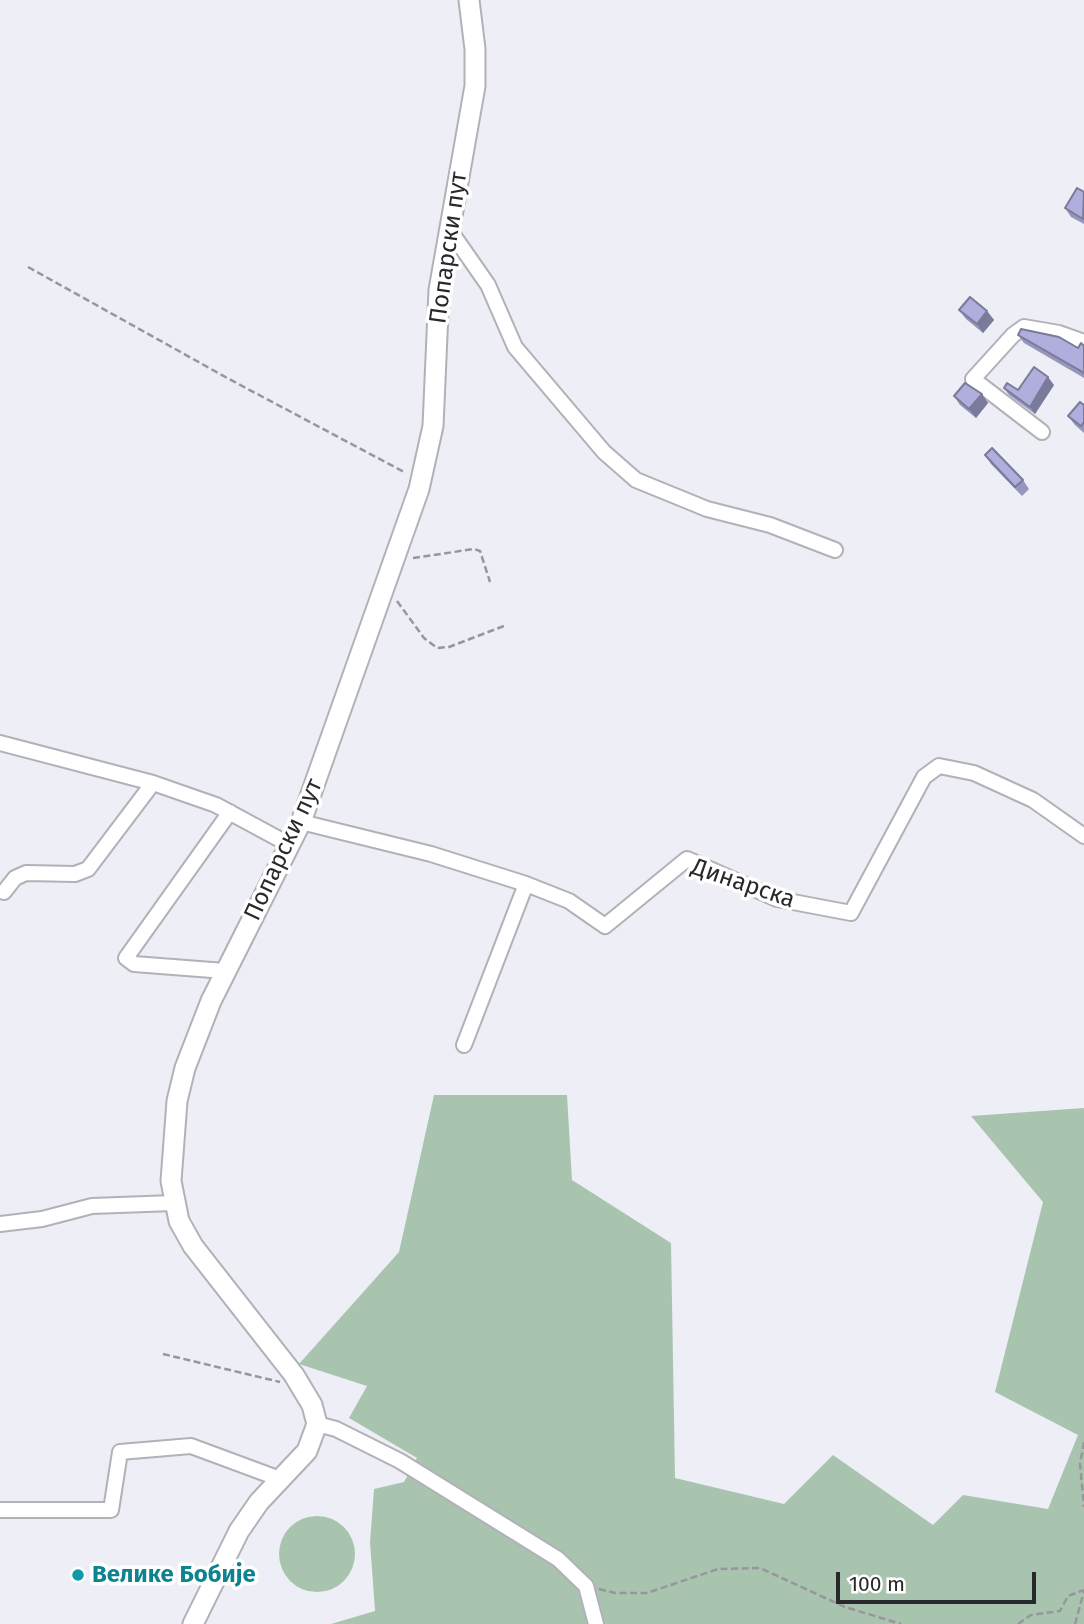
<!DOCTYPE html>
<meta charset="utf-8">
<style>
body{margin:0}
#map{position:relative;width:1084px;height:1624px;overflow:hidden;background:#eeeef6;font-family:"Fira Sans",sans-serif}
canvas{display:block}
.scale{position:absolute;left:836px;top:1572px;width:200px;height:32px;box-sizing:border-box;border:4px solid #29292c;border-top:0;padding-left:9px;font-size:21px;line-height:24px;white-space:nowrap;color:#29292c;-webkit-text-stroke:5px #fff;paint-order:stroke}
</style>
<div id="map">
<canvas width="1084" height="1624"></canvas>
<div class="scale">100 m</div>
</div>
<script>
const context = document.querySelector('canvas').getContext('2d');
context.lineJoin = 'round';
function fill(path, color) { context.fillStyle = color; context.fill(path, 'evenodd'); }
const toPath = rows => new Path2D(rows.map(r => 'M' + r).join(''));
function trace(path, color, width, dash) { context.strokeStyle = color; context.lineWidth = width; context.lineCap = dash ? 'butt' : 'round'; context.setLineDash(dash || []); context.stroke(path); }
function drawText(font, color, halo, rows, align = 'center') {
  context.font = font + ' "Fira Sans",sans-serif'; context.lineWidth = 7; context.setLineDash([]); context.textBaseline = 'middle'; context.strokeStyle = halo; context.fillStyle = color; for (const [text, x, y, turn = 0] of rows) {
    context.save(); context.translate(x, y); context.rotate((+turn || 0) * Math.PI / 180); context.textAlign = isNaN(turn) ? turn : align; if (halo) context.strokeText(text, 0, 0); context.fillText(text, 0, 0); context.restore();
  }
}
const green = toPath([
 [434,1095,567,1095,572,1180,671,1243,675,1478,784,1504,833,1455,933,1525,963,1495,1048,1509,1078,1435,995,1392,1043,1202,971,1116,1084,1108,1084,1624,331,1624,375,1611,370,1542,374,1489,404,1482,417,1458,349,1418,367,1386,299,1364,399,1252],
 '279 1554a38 38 0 1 1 76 0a38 38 0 1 1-76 0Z'
]);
const path = toPath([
 [28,267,229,379,406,473],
 [413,558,474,549,480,551,490,582],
 [397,601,424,638,437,648,449,647,504,626],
 [163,1354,280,1382],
 [1084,1442,1080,1464,1084,1507],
 [599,1589,615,1593,647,1593,718,1569,760,1568,845,1607,901,1624],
 [1018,1624,1031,1615,1060,1611,1068,1596,1084,1590],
 [1075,1624,1084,1591]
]);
const street = toPath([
 [449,229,488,285,515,347,604,452,636,480,707,509,770,525,835,550],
 [1042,432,973,379,1013,335,1024,327,1059,333,1084,342],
 [0,743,153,783,216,805,290,845],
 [301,822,431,854,526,884,569,901,605,926,687,859,777,899,851,913,924,777,939,766,974,773,1033,800,1084,836],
 [4,892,15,878,26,873,75,874,88,869,153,783],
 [225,971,134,964,126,958,230,812],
 [464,1045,526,884],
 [0,1224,42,1219,92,1206,173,1203],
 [317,1424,336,1429,400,1461,558,1559,586,1586,596,1624],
 [0,1510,111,1510,120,1452,191,1446,280,1479]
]);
const secondary = toPath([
 [193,1624,239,1531,259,1502,307,1451,317,1424,312,1405,294,1375,193,1246,179,1221,171,1181,177,1101,185,1068,211,1001,301,822,419,489,433,426,439,290,475,86,475,49,469,0]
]);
const wall = toPath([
 [1084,192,1084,224,1071,217,1065,208],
 [959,310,987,311,994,320,983,333,966,319],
 [1018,335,1078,348,1084,346,1084,378,1024,343],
 [1054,385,1035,414,1009,395,1004,388,1018,390],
 [982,394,988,403,976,418,960,405,954,396],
 [1084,405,1084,433,1075,425,1068,416],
 [985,455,1023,480,1029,489,1022,496,991,464]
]);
const shadedWall = toPath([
 [987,311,994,320,983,333,977,324],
 [1048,377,1054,385,1035,414,1030,407],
 [982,394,988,403,976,418,969,409]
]);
const building = toPath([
 [1077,188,1084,192,1083,219,1065,208,1077,188],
 [970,297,987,311,977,324,959,310,970,297],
 [1021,329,1059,337,1078,348,1081,343,1084,346,1084,373,1018,335,1021,329],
 [1034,367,1048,377,1030,407,1004,388,1007,383,1018,390,1034,367],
 [965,383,982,394,969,409,954,396,965,383],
 [1080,402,1084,405,1084,422,1081,426,1068,416,1080,402],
 [992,448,1023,480,1015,487,985,455,992,448]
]);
const markers = [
 [78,1575,7,"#0f9aa8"]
];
const streetNames = [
 ["Попарски пут",449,248,-82],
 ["Попарски пут",284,850,-65],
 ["Динарска",743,884,19]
];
const cultureNames = [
 ["Велике Бобије",92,1575]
];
fill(green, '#a8c4af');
trace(street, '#b1b1b9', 18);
trace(secondary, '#b1b1b9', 23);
trace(path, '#96969c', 2.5, [7, 3.5]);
trace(street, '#fff', 14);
trace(secondary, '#fff', 19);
fill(wall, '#9696bd');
fill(shadedWall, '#7a7a9a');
fill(building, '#afaedc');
trace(building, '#7a7a9a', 2);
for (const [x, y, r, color] of markers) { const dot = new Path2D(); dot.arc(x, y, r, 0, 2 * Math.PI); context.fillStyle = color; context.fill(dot); trace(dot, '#fff', 2.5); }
drawText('24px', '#29292c', '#fff', streetNames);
drawText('bold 24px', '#0d838f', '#fff', cultureNames, 'left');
</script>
